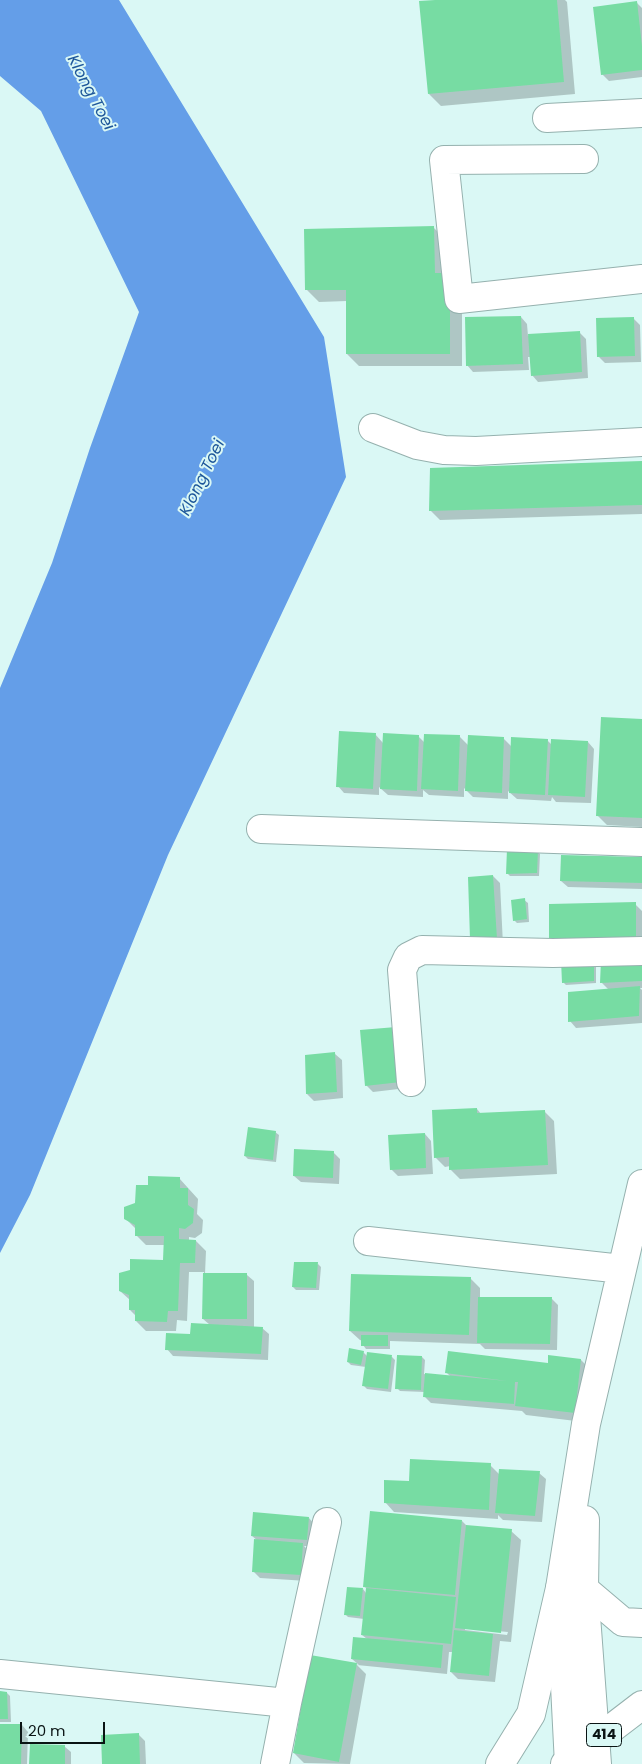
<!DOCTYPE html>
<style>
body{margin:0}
#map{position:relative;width:642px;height:1764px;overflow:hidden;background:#daf8f5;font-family:Poppins,sans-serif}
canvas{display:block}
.scale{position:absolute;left:20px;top:1722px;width:85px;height:22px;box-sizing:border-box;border:2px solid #0a1414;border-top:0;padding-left:6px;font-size:15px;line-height:18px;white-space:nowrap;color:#0a1414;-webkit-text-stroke:4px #daf8f5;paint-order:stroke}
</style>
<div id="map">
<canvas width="642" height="1764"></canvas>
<div class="scale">20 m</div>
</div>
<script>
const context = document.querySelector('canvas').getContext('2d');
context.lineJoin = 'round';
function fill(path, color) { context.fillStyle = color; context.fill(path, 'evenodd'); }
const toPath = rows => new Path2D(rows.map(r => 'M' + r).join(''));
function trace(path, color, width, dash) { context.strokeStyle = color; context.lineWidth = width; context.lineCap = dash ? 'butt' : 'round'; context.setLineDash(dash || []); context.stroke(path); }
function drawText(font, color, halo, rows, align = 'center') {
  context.font = font + ' Poppins,sans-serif'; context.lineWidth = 4; context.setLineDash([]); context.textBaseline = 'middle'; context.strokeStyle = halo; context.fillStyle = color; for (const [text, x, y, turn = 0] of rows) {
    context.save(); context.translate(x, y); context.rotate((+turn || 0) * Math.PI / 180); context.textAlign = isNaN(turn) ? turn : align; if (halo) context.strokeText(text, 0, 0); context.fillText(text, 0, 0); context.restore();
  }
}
const water = toPath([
 [0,0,119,0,324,337,346,477,168,855,30,1195,0,1253,0,688,52,563,90,448,139,312,41,111,0,76]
]);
const shadow = toPath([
 [449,0,565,0,567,2,575,94,441,106,429,94],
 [637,3,642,8,642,77,609,81,602,74],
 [434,228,446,240,462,286,462,366,359,366,347,354,347,301,319,302,307,290],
 [521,317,527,324,528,336,579,332,586,339,588,378,538,382,532,375,531,357,528,357,529,370,473,372,467,365],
 [633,318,640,325,641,362,605,363,599,357],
 [642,462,642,514,440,520,430,510],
 [642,720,642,827,607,825,597,815],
 [375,734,383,743,418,736,424,742,460,737,469,746,504,739,512,747,547,740,552,745,588,742,594,749,591,803,556,802,552,797,551,801,517,799,508,791,508,799,473,797,464,788,464,797,429,795,423,790,423,797,388,795,379,787,379,795,344,793,338,786],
 [537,851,540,854,539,876,510,876,507,873],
 [642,858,642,889,568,887,561,881],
 [493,876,500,883,503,945,478,945],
 [524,900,528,903,529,922,517,923,514,920],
 [635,904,642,911,642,950,557,952],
 [642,959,642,988,640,988,642,990,642,1023,576,1028,570,1021,609,990,601,982],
 [596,963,596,983,566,985,563,982],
 [361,1031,407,1088,373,1092,366,1085],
 [335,1054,342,1060,343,1098,314,1101,307,1094,307,1056],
 [477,1109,481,1114,544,1111,554,1121,557,1174,460,1179,450,1169,450,1166,445,1167,435,1157],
 [275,1132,279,1135,276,1162,248,1159,245,1156],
 [425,1134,431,1141,433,1174,398,1176,391,1169],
 [333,1152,340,1159,339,1184,301,1182,294,1176],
 [179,1178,198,1199,197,1214,203,1220,202,1233,195,1238,189,1237,189,1241,196,1241,206,1251,205,1274,247,1275,254,1281,254,1327,262,1328,269,1334,268,1360,173,1356,167,1349,210,1325,203,1319,204,1272,189,1272,187,1321,177,1320,176,1331,146,1331,136,1321,136,1316,130,1310,130,1300,120,1291,164,1261,165,1245,146,1245,136,1235,135,1228,125,1218,149,1186],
 [318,1264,321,1267,319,1290,296,1290,293,1287],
 [470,1278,480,1288,480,1298,552,1299,558,1305,557,1350,485,1349,480,1344,390,1341,390,1349,366,1349,363,1345,363,1341,360,1340,350,1331],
 [363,1352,367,1356,368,1353,392,1357,395,1360,391,1392,367,1389,364,1386,366,1367,351,1365,348,1362],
 [422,1357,425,1360,424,1374,451,1377,447,1373,549,1364,550,1357,581,1360,591,1370,584,1422,526,1415,522,1411,431,1403,424,1396,425,1392,400,1391,397,1388],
 [490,1465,499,1474,539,1473,546,1479,542,1522,503,1520,498,1515,498,1519,394,1512,385,1502,410,1482],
 [309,1518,315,1525,313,1546,304,1546,309,1551,307,1581,260,1578,253,1571,258,1541,252,1536],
 [462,1521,467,1526,511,1531,521,1540,511,1642,500,1641,495,1682,458,1679,451,1672,453,1652,449,1652,447,1674,357,1665,366,1674,350,1764,304,1763,294,1753,311,1657,359,1665,352,1659,367,1639,362,1635,364,1619,348,1617,345,1614,363,1589,366,1593,367,1589,364,1586],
 [465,1628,508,1632,507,1635,465,1630],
 [0,1693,7,1693,10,1696,11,1722,0,1722],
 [0,1725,22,1725,28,1732,27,1764,0,1764],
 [138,1734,145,1741,146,1764,103,1764],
 [64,1746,71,1752,71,1764,31,1764]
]);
const building = toPath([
 [435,0,557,0,564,82,428,94,419,1],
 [637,1,642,46,642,70,601,75,593,7],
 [434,226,435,273,450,273,450,354,346,354,346,290,305,290,304,229],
 [521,316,523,364,466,366,465,317],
 [634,317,635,356,597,357,596,318],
 [580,331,582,372,531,376,528,334],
 [642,461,642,505,429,511,430,468],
 [601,717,642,719,642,818,596,816],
 [339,731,376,733,373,789,336,787],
 [383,733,419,735,417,791,380,789],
 [424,734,460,735,458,791,421,789],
 [468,735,504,737,502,793,465,791],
 [511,737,548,739,545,795,509,793],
 [551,739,588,741,585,797,548,795],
 [507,849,538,850,537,873,506,874],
 [561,855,642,857,642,883,560,881],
 [493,875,497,939,470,939,468,877],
 [525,898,527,919,513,921,511,900],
 [636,902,636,944,549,946,549,904],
 [642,958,642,981,600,983,601,960],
 [594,959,594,981,562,983,561,960],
 [640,986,639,1016,568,1022,568,992],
 [396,1027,401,1082,365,1086,360,1030],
 [335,1052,337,1092,306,1094,305,1055],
 [477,1108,477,1113,545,1110,548,1165,449,1170,449,1157,434,1158,432,1110],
 [248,1127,276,1131,273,1160,244,1156],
 [425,1133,426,1168,390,1170,388,1135],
 [294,1149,334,1151,333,1178,293,1176],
 [148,1176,180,1177,180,1188,188,1188,188,1205,194,1209,193,1223,185,1229,179,1228,179,1239,196,1240,195,1263,180,1263,178,1311,168,1311,167,1322,135,1321,135,1310,129,1310,129,1295,119,1291,119,1273,130,1270,130,1259,163,1260,164,1236,135,1236,135,1225,124,1219,124,1207,135,1203,136,1185,148,1185],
 [294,1262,318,1262,316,1288,292,1287],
 [203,1273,247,1273,247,1319,202,1319],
 [351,1274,471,1277,469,1335,349,1331],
 [478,1297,552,1297,550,1344,477,1343],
 [191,1323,263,1327,261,1354,165,1350,166,1333,190,1334],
 [361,1335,388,1335,388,1346,361,1346],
 [349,1348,364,1351,361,1365,347,1362],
 [448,1351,548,1363,548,1355,581,1359,575,1413,515,1406,518,1382,515,1382,514,1404,423,1397,425,1373,507,1381,445,1373],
 [367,1352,392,1355,388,1389,362,1386],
 [397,1355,422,1356,421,1390,395,1389],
 [410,1459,491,1463,489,1510,384,1503,384,1480,409,1481],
 [499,1469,540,1471,535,1516,495,1513],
 [370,1511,462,1520,455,1595,363,1587],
 [253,1512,309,1517,307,1540,251,1536],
 [466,1525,512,1529,501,1633,455,1628],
 [254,1539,303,1543,301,1575,252,1572],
 [347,1587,363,1588,360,1616,344,1615],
 [366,1588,456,1597,451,1644,361,1635],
 [454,1630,493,1634,489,1676,450,1672],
 [353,1637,443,1645,441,1668,351,1659],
 [310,1655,357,1663,339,1762,293,1753],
 [0,1691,7,1692,8,1719,0,1719],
 [0,1724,22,1724,21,1764,0,1764],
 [139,1733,140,1764,102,1764,101,1735],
 [30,1744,65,1745,65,1764,29,1764]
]);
const minor = toPath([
 [547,118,642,113],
 [584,159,444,160,459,299,642,279],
 [373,428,417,445,444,450,476,451,642,442],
 [261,829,642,842],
 [411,1082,402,970,408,957,422,950,553,953,642,951],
 [368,1241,622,1269],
 [585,1520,584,1589,597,1764],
 [0,1674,287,1703],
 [275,1764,287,1703,327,1522],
 [569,1764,560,1588,586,1424,642,1184]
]);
const major = toPath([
 [584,1589,623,1622,642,1623],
 [500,1764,531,1714,560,1588],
 [565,1764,642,1705]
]);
const shields = [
 [604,1735,35]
];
const shieldNames = [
 ["414",604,1735]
];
const waterNames = [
 ["Klong Toei",90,93,62],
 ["Klong Toei",203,478,-64]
];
fill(water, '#649ee8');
fill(shadow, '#0003');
fill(building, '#77dca3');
trace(minor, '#95b1ae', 30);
trace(major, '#95b1ae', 30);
trace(minor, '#fff', 28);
trace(major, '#fff', 28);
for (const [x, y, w] of shields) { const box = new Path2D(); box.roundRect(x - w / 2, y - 11.5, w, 23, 4); context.fillStyle = '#daf8f5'; context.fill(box); trace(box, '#0a1414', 1); }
drawText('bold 14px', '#0a1414', null, shieldNames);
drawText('italic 16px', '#1e579a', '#daf8f5', waterNames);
</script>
